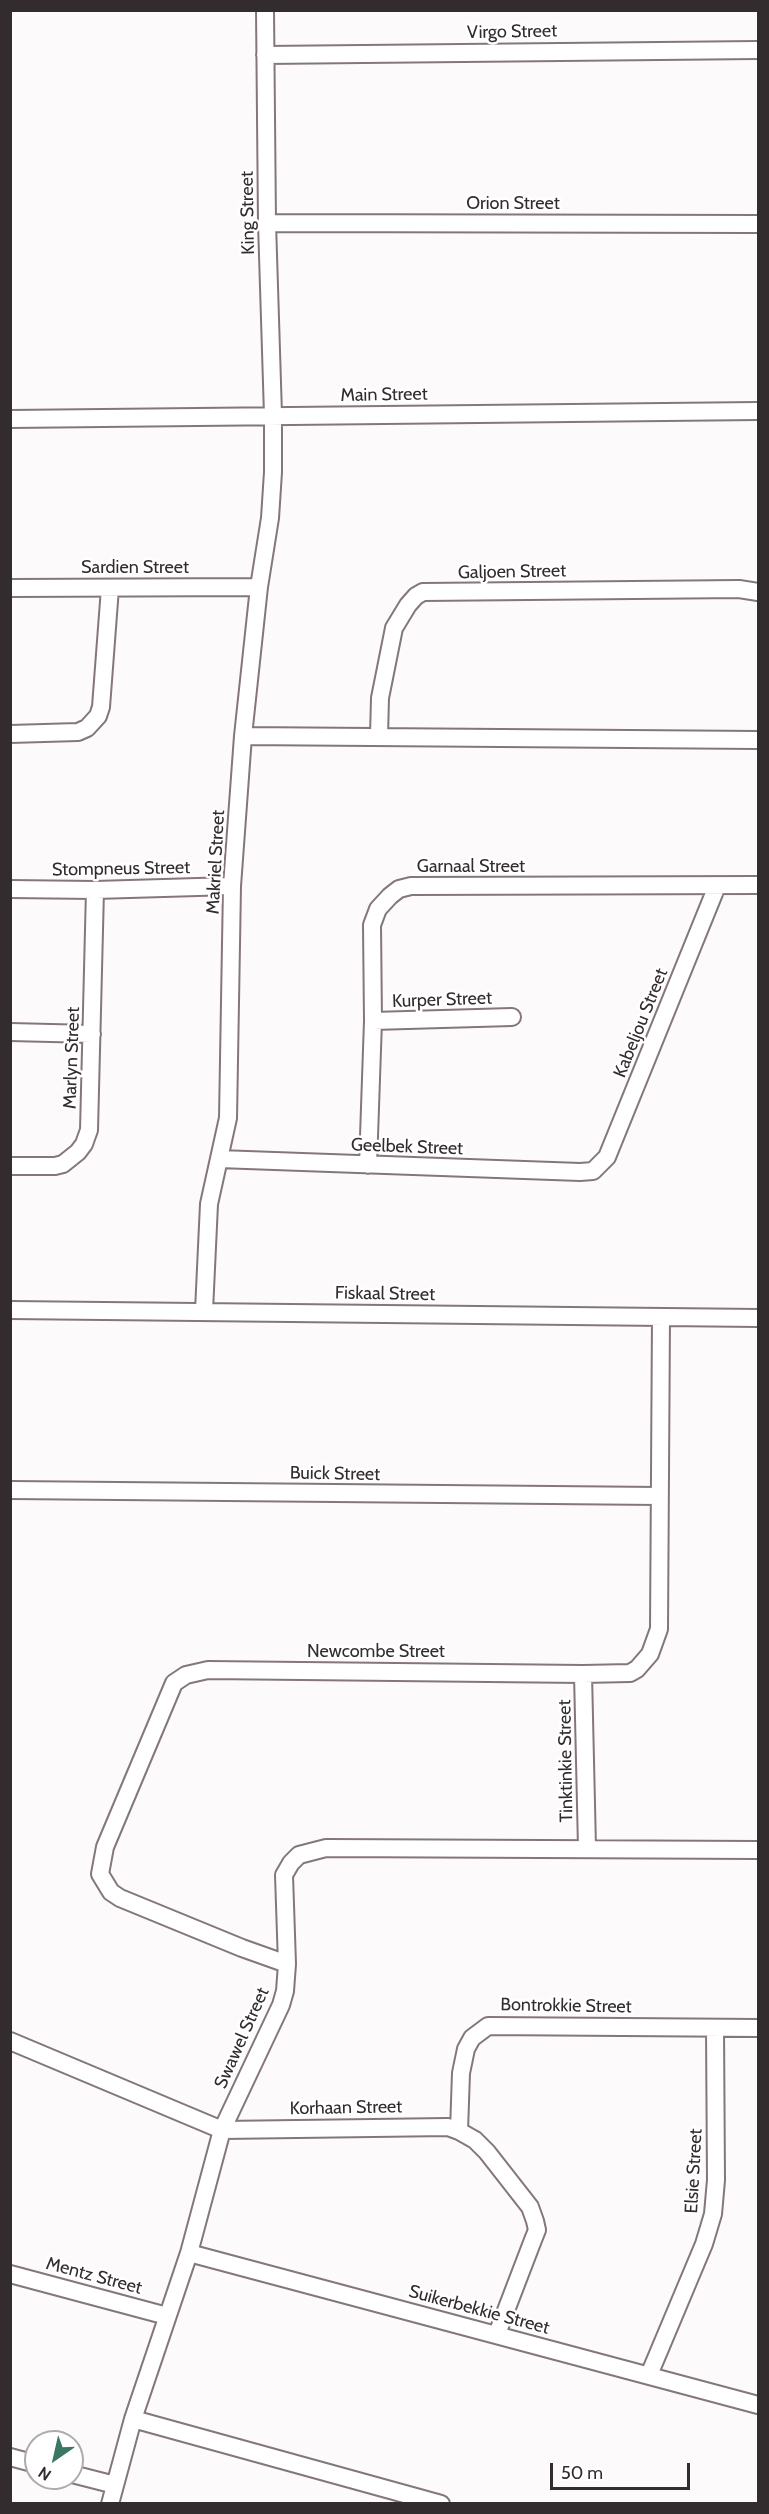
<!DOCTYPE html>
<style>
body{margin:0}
#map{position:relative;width:769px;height:2514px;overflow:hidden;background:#fdfafc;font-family:Cabin,sans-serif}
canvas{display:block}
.frame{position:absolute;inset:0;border:12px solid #322c2f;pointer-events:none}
.north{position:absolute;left:24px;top:2430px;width:60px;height:60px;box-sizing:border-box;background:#fff;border:2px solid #adabac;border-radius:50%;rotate:214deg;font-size:16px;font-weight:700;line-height:24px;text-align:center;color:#322c2f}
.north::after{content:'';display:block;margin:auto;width:21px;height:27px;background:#3b7761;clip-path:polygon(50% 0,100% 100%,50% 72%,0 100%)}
.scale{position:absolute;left:550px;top:2463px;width:140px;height:27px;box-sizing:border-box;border:3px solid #322c2f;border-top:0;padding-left:8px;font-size:18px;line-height:21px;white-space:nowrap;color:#322c2f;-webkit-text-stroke:4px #fff;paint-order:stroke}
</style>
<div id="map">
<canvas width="769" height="2514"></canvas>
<div class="frame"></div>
<div class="north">N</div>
<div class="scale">50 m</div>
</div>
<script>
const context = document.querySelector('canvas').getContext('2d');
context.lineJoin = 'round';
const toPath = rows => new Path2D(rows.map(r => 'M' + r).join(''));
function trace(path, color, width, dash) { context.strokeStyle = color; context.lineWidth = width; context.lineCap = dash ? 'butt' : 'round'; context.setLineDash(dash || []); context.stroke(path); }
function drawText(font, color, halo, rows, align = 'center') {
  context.font = font + ' Cabin,sans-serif'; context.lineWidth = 5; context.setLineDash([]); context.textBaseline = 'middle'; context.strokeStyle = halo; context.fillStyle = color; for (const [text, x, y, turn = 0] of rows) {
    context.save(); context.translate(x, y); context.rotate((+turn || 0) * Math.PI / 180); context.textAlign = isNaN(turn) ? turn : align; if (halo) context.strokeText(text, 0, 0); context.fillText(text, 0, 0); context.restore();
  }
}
const minor = toPath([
 [265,55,758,50],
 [267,223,758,224],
 [10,419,758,411],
 [10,588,259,587],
 [10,734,78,732,87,728,98,716,101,707,110,588],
 [243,736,758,740],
 [379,736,380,698,394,628,408,605,416,596,423,592,739,589,758,592],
 [10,889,95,890,232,886],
 [373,1021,512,1017],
 [10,1032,92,1034],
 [219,1159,580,1172,593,1171,607,1157,717,886],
 [368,1165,373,1021,372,925,378,909,390,896,399,889,411,886,758,885],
 [10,1166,55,1166,63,1164,78,1152,84,1144,89,1130,95,890],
 [10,1310,758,1318],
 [204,1311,209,1204,228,1118,232,886,243,736,259,587,270,518,273,472,273,415,267,223,265,10],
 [10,1490,659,1496],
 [583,1674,587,1848],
 [287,1964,242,1948,120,1898,111,1892,100,1874,105,1847,174,1683,186,1675,208,1670,583,1674,630,1673,637,1669,650,1654,659,1629,661,1317],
 [10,2041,222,2130,448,2127,459,2131,475,2140,487,2152,530,2207,535,2221,537,2230,533,2240,497,2334],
 [459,2131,461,2073,466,2049,472,2038,488,2026,758,2028],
 [189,2253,758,2405],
 [10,2274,167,2316],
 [649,2375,704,2244,713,2214,716,2180,715,2028],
 [133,2419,441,2504],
 [10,2457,36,2464],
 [72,2474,115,2485],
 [110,2504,133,2419,189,2253,222,2130,281,2005,285,1991,287,1964,284,1875,291,1863,299,1855,326,1848,758,1850]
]);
const streetNames = [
 ["Virgo Street",512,32,-1],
 ["Orion Street",513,204],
 ["King Street",248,213,-91],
 ["Main Street",384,395,-1],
 ["Sardien Street",135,568],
 ["Galjoen Street",512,572,-1],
 ["Makriel Street",216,862,-87],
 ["Garnaal Street",471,867],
 ["Stompneus Street",121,869,-1],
 ["Kurper Street",442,1000,-2],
 ["Kabeljou Street",641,1023,-68],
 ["Marlyn Street",72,1058,-88],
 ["Geelbek Street",407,1147,2],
 ["Fiskaal Street",385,1294,1],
 ["Buick Street",335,1474,1],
 ["Newcombe Street",376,1652],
 ["Tinktinkie Street",566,1761,-91],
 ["Bontrokkie Street",566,2006,1],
 ["Swawel Street",242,2038,-66],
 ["Korhaan Street",346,2108,-1],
 ["Elsie Street",694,2171,-87],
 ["Mentz Street",94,2276,15],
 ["Suikerbekkie Street",479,2310,15]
];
trace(minor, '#84767d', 20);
trace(minor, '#fff', 16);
drawText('18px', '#322c2f', '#fff', streetNames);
</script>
